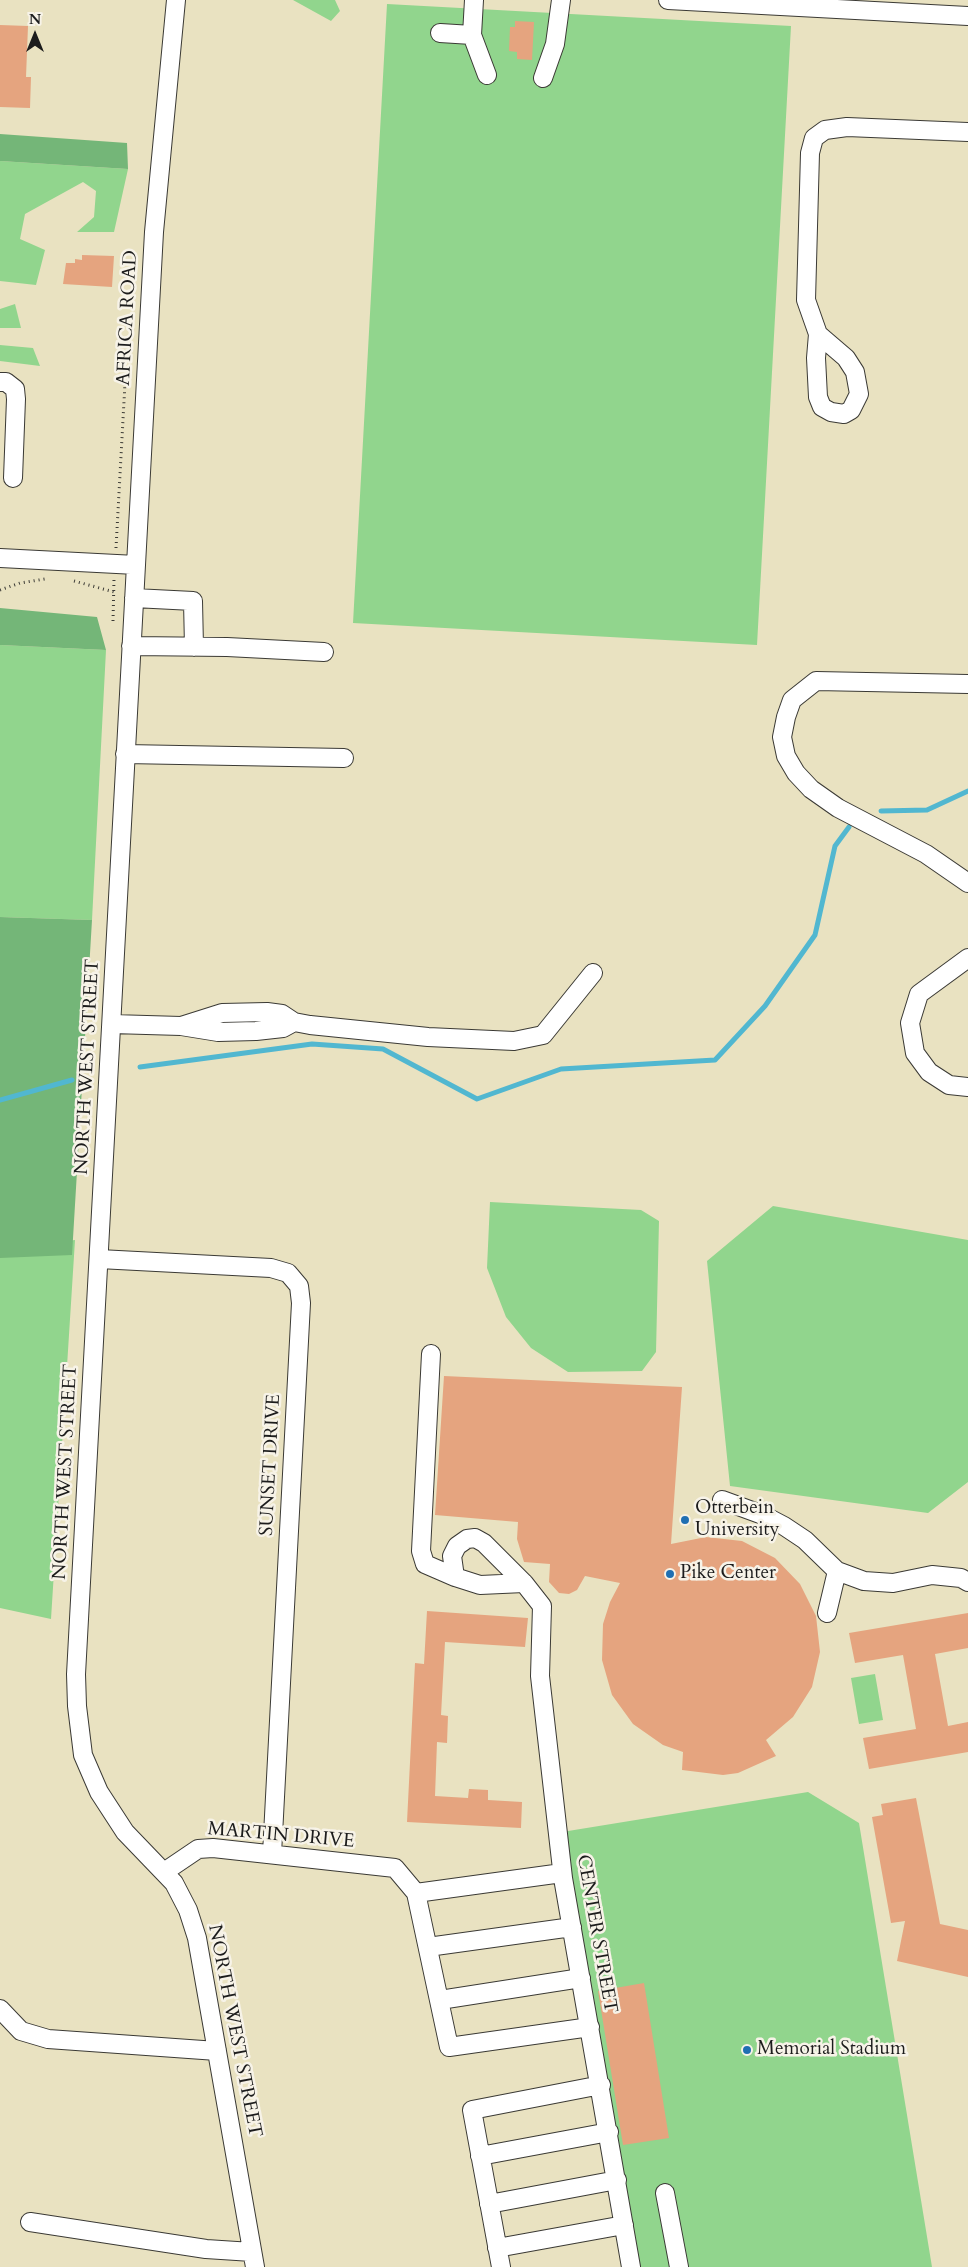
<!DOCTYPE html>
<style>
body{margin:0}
#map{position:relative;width:968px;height:2267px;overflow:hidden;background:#e9e2c1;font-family:Cardo,serif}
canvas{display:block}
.north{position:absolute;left:10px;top:10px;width:50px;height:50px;-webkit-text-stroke:4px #f7f3e8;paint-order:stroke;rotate:0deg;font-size:14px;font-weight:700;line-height:20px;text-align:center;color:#1c1c1c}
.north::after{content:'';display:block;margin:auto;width:18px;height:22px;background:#1c1c1c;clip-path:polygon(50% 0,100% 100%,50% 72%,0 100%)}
</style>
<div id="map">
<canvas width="968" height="2267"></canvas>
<div class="north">N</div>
</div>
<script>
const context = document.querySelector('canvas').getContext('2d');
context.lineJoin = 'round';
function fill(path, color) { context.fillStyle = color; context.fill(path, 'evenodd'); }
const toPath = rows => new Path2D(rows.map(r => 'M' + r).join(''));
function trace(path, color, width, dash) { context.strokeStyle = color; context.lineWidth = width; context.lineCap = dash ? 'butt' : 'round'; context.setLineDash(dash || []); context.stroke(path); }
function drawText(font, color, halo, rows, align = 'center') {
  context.font = font + ' Cardo,serif'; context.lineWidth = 5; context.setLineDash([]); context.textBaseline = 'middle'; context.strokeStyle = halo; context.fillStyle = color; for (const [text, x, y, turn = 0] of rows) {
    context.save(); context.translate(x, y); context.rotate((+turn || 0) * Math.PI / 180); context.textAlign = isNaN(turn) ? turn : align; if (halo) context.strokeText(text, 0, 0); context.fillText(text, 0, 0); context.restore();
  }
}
const green = toPath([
 [293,0,335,0,340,11,331,21],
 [387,4,791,26,757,645,353,623],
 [0,161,128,169,114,232,77,232,94,217,96,191,83,182,25,214,20,239,45,250,36,285,0,281],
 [15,304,21,328,0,328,0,309],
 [0,345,33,348,40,366,0,361],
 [0,645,106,650,92,920,0,917],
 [490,1202,641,1210,659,1221,656,1352,642,1371,568,1372,531,1348,506,1317,487,1268],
 [773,1206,968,1240,968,1482,928,1513,730,1486,707,1261],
 [75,1240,51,1619,0,1608,0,1249],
 [875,1674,883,1720,859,1724,851,1678],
 [808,1792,859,1823,932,2267,634,2267,562,1832]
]);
const forest = toPath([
 [0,134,127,143,128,169,0,161],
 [0,608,97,617,106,650,0,645],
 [0,917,92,920,72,1255,0,1258]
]);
const stream = toPath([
 [881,811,927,810,968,791],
 [140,1067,312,1044,383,1049,477,1099,561,1069,715,1060,765,1006,815,935,835,846,849,827],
 [0,1100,72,1080]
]);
const building = toPath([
 [515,21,534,22,532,60,517,59,517,52,509,51,510,27,515,27],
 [0,25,28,26,26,77,31,77,30,108,0,107],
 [82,255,114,256,112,287,63,284,66,263,75,263,75,259,82,260],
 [444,1376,682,1387,671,1544,706,1537,742,1541,775,1558,800,1584,816,1616,820,1652,812,1687,793,1717,766,1740,776,1756,738,1773,723,1775,682,1770,683,1752,663,1745,633,1724,612,1695,602,1660,603,1624,610,1602,620,1583,585,1576,577,1590,569,1594,559,1593,549,1582,550,1564,524,1562,517,1539,518,1522,435,1515],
 [427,1611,528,1618,525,1647,445,1642,441,1715,448,1716,447,1743,437,1742,435,1796,468,1798,469,1789,488,1790,488,1800,522,1802,521,1828,407,1822,415,1663,424,1664],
 [968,1613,968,1648,935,1654,948,1726,968,1722,968,1752,869,1769,863,1738,916,1729,903,1655,855,1663,849,1633],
 [916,1798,940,1924,968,1930,968,1977,897,1961,905,1921,891,1923,872,1817,883,1815,881,1804],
 [644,1983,669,2138,623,2145,598,1991]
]);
const path = toPath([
 [116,548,125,383],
 [74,581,114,592],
 [0,590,20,583,45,579],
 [113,621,114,579]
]);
const minor = toPath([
 [176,0,154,232,76,1674,77,1706,83,1755,99,1792,125,1832,174,1883,188,1910,197,1938,255,2267],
 [668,0,968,16],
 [440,33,472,35,474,0],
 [472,35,487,75],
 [543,78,555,44,561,0],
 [818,334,846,358,855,372,859,394,851,410,844,414,831,412,822,407,818,397,816,358,818,334,806,300,810,153,814,138,825,130,847,127,968,132],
 [0,382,6,382,15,389,16,399,13,478],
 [0,558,136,565],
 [134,598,193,601,194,647],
 [131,646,227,647,324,652],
 [968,684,816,681,792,700,786,717,782,737,786,756,796,773,811,789,838,808,926,854,968,883],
 [125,754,344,758],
 [968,958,919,994,910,1023,915,1053,929,1072,949,1085,968,1087],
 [112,1024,181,1026,218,1032,256,1031,283,1028,294,1022],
 [181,1026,222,1013,267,1012,282,1014,294,1022,310,1025,428,1037,514,1041,543,1035,593,973],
 [99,1259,271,1268,288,1273,299,1286,301,1303,272,1854],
 [431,1354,421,1551,425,1564,455,1577],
 [722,1500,763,1515,784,1526,805,1540,837,1571,864,1581,893,1583,932,1575,961,1578,968,1582],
 [524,1583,480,1585,455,1577,452,1556,457,1546,467,1539,475,1538,484,1543,524,1583,542,1606,540,1676,563,1878,631,2267],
 [827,1613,837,1571],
 [164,1872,198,1849,213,1848,395,1868,416,1893,449,2047,590,2027],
 [416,1893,562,1873],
 [428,1947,572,1927],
 [440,2000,581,1978],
 [0,2009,21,2031,48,2039,217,2051],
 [480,2156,609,2132],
 [665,2193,679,2267],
 [489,2204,617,2180],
 [30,2222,206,2249,252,2252],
 [497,2248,624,2225],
 [501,2267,472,2110,601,2085]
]);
const markers = [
 [685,1520,5,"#1f6fb2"],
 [670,1574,5,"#1f6fb2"],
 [747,2050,5,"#1f6fb2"]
];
const streetNames = [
 ["AFRICA ROAD",128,318,-87],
 ["NORTH WEST STREET",88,1067,-87],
 ["SUNSET DRIVE",271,1465,-87],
 ["NORTH WEST STREET",66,1472,-87],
 ["MARTIN DRIVE",281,1836,5],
 ["CENTER STREET",596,1934,80],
 ["NORTH WEST STREET",234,2031,79]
];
const poiNames = [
 ["Otterbein",695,1509],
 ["University",695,1531],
 ["Pike Center",680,1574],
 ["Memorial Stadium",757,2050]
];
fill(green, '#91d58d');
fill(forest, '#74b678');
trace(stream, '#51b7d0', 5);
fill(building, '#e5a47f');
trace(minor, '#3b3a35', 20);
trace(path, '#3b3a35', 3, [1, 4]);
trace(minor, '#fff', 18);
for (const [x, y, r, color] of markers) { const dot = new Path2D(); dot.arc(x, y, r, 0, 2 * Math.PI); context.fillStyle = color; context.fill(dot); trace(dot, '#f7f3e8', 2); }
drawText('19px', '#1c1c1c', '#f7f3e8', streetNames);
drawText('19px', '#1c1c1c', '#f7f3e8', poiNames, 'left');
</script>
